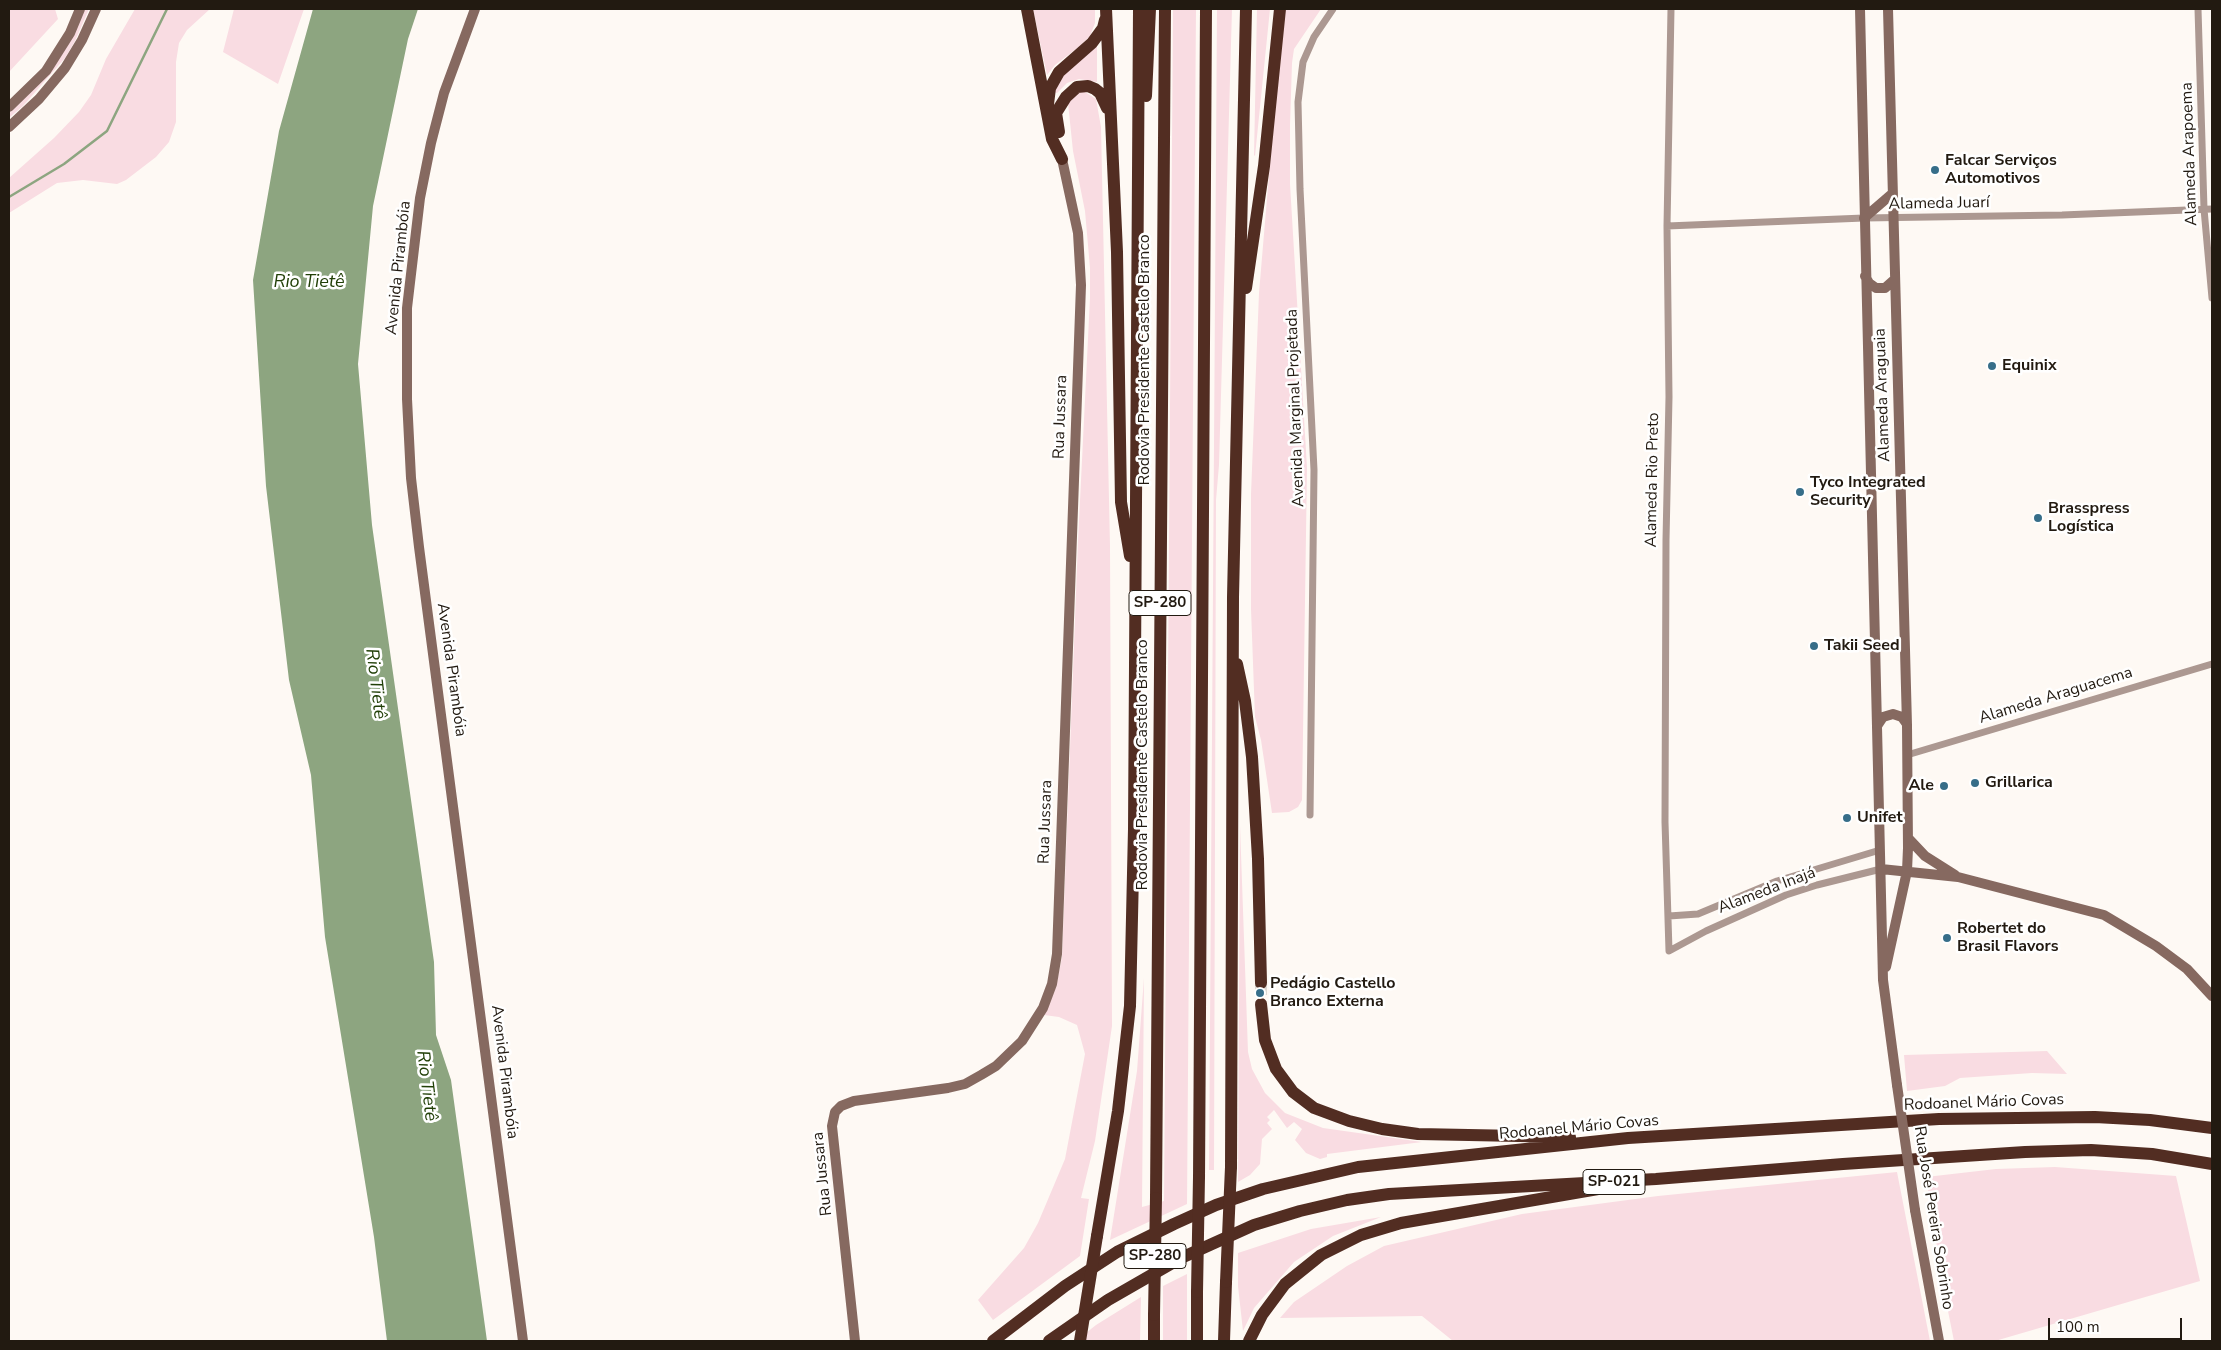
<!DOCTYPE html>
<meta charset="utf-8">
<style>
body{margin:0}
#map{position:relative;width:2221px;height:1350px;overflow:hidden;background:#fef9f4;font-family:"Nunito Sans",sans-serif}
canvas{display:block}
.frame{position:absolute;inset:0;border:10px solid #221a11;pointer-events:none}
.scale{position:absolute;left:2048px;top:1318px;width:134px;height:22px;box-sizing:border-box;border:2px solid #221a11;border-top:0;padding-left:6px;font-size:15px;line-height:18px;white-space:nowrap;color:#221a11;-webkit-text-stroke:4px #fff;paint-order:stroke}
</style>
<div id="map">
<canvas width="2221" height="1350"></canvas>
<div class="frame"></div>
<div class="scale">100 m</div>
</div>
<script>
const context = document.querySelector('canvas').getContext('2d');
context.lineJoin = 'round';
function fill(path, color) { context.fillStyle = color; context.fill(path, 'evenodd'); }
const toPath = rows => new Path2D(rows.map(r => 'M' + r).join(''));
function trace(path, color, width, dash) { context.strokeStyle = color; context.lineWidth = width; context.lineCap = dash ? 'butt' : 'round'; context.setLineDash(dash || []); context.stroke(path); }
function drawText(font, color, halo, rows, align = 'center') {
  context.font = font + ' "Nunito Sans",sans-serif'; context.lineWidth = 5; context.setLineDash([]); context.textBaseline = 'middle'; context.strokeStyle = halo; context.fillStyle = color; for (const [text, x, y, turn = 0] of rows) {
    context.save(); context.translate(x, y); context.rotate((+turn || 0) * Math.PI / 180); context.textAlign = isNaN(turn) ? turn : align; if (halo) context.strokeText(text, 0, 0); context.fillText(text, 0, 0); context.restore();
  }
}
const green = toPath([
 [9,9,55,9,58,19,9,72],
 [85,9,89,9,75,41,65,58,23,106,9,118,9,113,20,103],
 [135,9,210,9,187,30,179,43,176,62,176,122,169,142,156,157,126,180,117,184,83,180,57,183,9,213,9,178,54,138,79,112,91,95,106,59],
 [234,9,304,9,278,84,223,52],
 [1033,9,1095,9,1095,23,1090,36,1080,46,1055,65,1047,75],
 [1173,9,1196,9,1187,1204,1110,1240,1137,1071,1144,978,1142,1207,1164,1201],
 [1217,9,1232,9,1219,465,1216,500,1214,1170,1209,1170],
 [1257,9,1270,9,1255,156,1254,155],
 [1283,9,1321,9,1294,49,1292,63,1290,125,1290,184,1307,468,1302,800,1298,807,1289,812,1272,813,1261,740,1255,717,1251,609,1251,494,1259,293],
 [1097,46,1097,82,1079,79,1067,83,1057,93,1054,92,1060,78],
 [1078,92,1085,92,1096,99,1101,127,1110,546,1112,1026,1095,1141,1081,1198,1089,1199,1080,1256,993,1320,978,1300,1024,1248,1038,1223,1065,1159,1085,1054,1077,1025,1059,1017,1044,1015,1056,987,1062,957,1078,541,1090,298,1090,268,1085,211,1073,151,1068,103],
 [1240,825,1248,1052,1252,1069,1265,1093,1285,1113,1323,1128,1422,1142,1327,1154,1327,1157,1320,1159,1306,1153,1295,1140,1302,1129,1294,1122,1287,1128,1274,1110,1267,1117,1270,1120,1267,1123,1272,1129,1262,1139,1260,1164,1250,1175,1238,1182],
 [2047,1051,2067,1074,2032,1073,1960,1078,1945,1086,1907,1091,1904,1055],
 [2055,1167,2176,1176,2200,1281,1995,1341,1954,1341,1944,1291,1926,1177,1996,1169],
 [1897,1172,1930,1341,1453,1341,1422,1316,1280,1318,1294,1302,1347,1266,1384,1246,1522,1214,1658,1196],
 [1381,1217,1333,1236,1294,1262,1254,1308,1243,1331,1238,1286,1238,1253,1311,1229],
 [1187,1274,1187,1341,1163,1341,1163,1286],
 [1141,1297,1140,1341,1076,1341,1096,1325]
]);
const water = toPath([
 [313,9,418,9,408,39,373,206,358,364,372,525,434,962,436,1035,451,1080,487,1341,387,1341,374,1237,325,937,311,775,289,680,266,486,253,280,279,131]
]);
const stream = toPath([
 [9,197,64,164,107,131,167,9]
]);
const highwayTunnel = toPath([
 [1261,983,1261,1004]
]);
const street = toPath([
 [1671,9,1667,226,1669,397,1666,540,1665,822,1669,951,1706,931,1786,895,1817,885,1881,869],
 [2198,9,2204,209,2212,298],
 [1667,226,1864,218,2062,215,2212,209],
 [1907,755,2212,664],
 [1310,815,1314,470,1300,189,1298,102,1303,62,1314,37,1333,9],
 [1669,916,1698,914,1777,881,1880,850]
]);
const secondary = toPath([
 [475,9,444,93,431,143,420,198,407,308,407,399,411,478,419,547,523,1341],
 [1860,9,1883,980,1897,1085],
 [9,107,46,71,70,33,80,9],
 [9,127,39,99,65,68,82,40,96,9],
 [1864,218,1893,193],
 [1865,276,1869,283,1876,288,1885,288,1894,280],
 [1877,726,1883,717,1893,714,1902,717,1907,724],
 [1908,838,1925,856,1955,875],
 [1881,869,1958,877,2104,915,2156,946,2187,969,2212,996],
 [1886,967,1907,871,1908,848,1907,725,1888,9],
 [1915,1210,1939,1341],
 [855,1341,832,1126,835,1112,841,1106,854,1101,948,1088,965,1084,981,1075,996,1066,1022,1041,1043,1008,1052,984,1057,954,1081,285,1078,233,1062,159]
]);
const highway = toPath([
 [1027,9,1052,139,1062,159],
 [1106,9,1117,252,1121,502,1130,556],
 [1146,96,1150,9],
 [1048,104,1050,88,1059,72,1092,43,1103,28,1105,20],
 [1059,132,1056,113,1066,97,1077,87,1088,86,1095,89,1100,93,1107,108],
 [1246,288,1264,166,1280,9],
 [1237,664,1245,701,1252,757,1258,859,1261,983],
 [1261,1004,1265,1040,1276,1069,1293,1092,1314,1108,1349,1121,1382,1129,1418,1134,1570,1137],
 [1231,1167,1233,597,1246,9],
 [1199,1177,1206,9],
 [1156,1198,1165,9],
 [1097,1236,1118,1111,1130,1006,1134,829,1139,9],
 [993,1341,1065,1286,1117,1252,1174,1224,1216,1205,1263,1189,1358,1167,1628,1138,1939,1119,2095,1117,2150,1120,2212,1128],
 [1049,1341,1108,1300,1181,1258,1254,1225,1300,1211,1347,1200,1389,1194,1656,1179,1843,1164,2025,1152,2091,1150,2152,1154,2212,1164],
 [1154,1341,1154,1315],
 [1197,1341,1197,1292],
 [1224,1341,1226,1282],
 [1249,1341,1262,1315,1285,1284,1321,1255,1361,1235,1401,1223,1598,1189]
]);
const secondaryBridge = toPath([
 [1897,1085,1915,1210]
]);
const highwayBridge = toPath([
 [1226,1282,1231,1167],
 [1197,1292,1199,1177],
 [1154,1315,1156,1198],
 [1080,1341,1097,1236]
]);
const markers = [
 [1935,170,5,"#376e89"],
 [1992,366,5,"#376e89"],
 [1800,492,5,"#376e89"],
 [2038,518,5,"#376e89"],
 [1814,646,5,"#376e89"],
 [1975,783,5,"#376e89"],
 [1944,786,5,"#376e89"],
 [1847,818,5,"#376e89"],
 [1947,938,5,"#376e89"],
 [1260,993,5,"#376e89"]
];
const shields = [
 [1160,603,62],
 [1614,1182,62],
 [1155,1256,62]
];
const shieldNames = [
 ["SP-280",1160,603],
 ["SP-021",1614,1182],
 ["SP-280",1155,1256]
];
const streetNames = [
 ["Alameda Arapoema",2190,154,-92],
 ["Alameda Juarí",1939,204,-1],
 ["Avenida Pirambóia",399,268,-84],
 ["Rodovia Presidente Castelo Branco",1145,360,-90],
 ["Alameda Araguaia",1883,395,-92],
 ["Avenida Marginal Projetada",1296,408,-92],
 ["Rua Jussara",1061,417,-88],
 ["Alameda Rio Preto",1653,480,-89],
 ["Avenida Pirambóia",451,670,82],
 ["Alameda Araguacema",2056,696,-17],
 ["Rodovia Presidente Castelo Branco",1143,765,-90],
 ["Rua Jussara",1046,822,-88],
 ["Alameda Inajá",1767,891,-21],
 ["Avenida Pirambóia",504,1072,83],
 ["Rodoanel Mário Covas",1984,1103,-2],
 ["Rodoanel Mário Covas",1579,1128,-5],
 ["Rua Jussara",823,1174,-96],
 ["Rua José Pereira Sobrinho",1933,1218,81]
];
const poiNames = [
 ["Falcar Serviços",1945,161],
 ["Automotivos",1945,179],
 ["Equinix",2002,366],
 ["Tyco Integrated",1810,483],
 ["Security",1810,501],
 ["Brasspress",2048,509],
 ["Logística",2048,527],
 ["Takii Seed",1824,646],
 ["Grillarica",1985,783],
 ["Ale",1934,786,"right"],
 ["Unifet",1857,818],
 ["Robertet do",1957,929],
 ["Brasil Flavors",1957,947],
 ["Pedágio Castello",1270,984],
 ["Branco Externa",1270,1002]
];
const waterNames = [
 ["Rio Tietê",309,283],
 ["Rio Tietê",375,684,83],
 ["Rio Tietê",426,1086,83]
];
fill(green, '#f9dce2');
fill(water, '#8da580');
trace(stream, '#8da580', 2.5);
trace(highwayTunnel, '#ddd8d2', 12, [12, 6]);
trace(street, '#ac9891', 7);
trace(secondary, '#866960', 10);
trace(highway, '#522d22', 12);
trace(secondaryBridge, '#866960', 10);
trace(highwayBridge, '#522d22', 12);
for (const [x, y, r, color] of markers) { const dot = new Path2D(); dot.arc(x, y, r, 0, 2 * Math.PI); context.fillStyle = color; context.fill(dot); trace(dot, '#fff', 2); }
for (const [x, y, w] of shields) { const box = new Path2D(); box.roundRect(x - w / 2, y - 12.5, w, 25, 4); context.fillStyle = '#fff'; context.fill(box); trace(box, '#221a11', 1); }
drawText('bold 15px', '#221a11', null, shieldNames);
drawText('16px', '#221a11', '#fff', streetNames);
drawText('bold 16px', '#221a11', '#fff', poiNames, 'left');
drawText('italic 18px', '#213f07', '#fff', waterNames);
</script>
